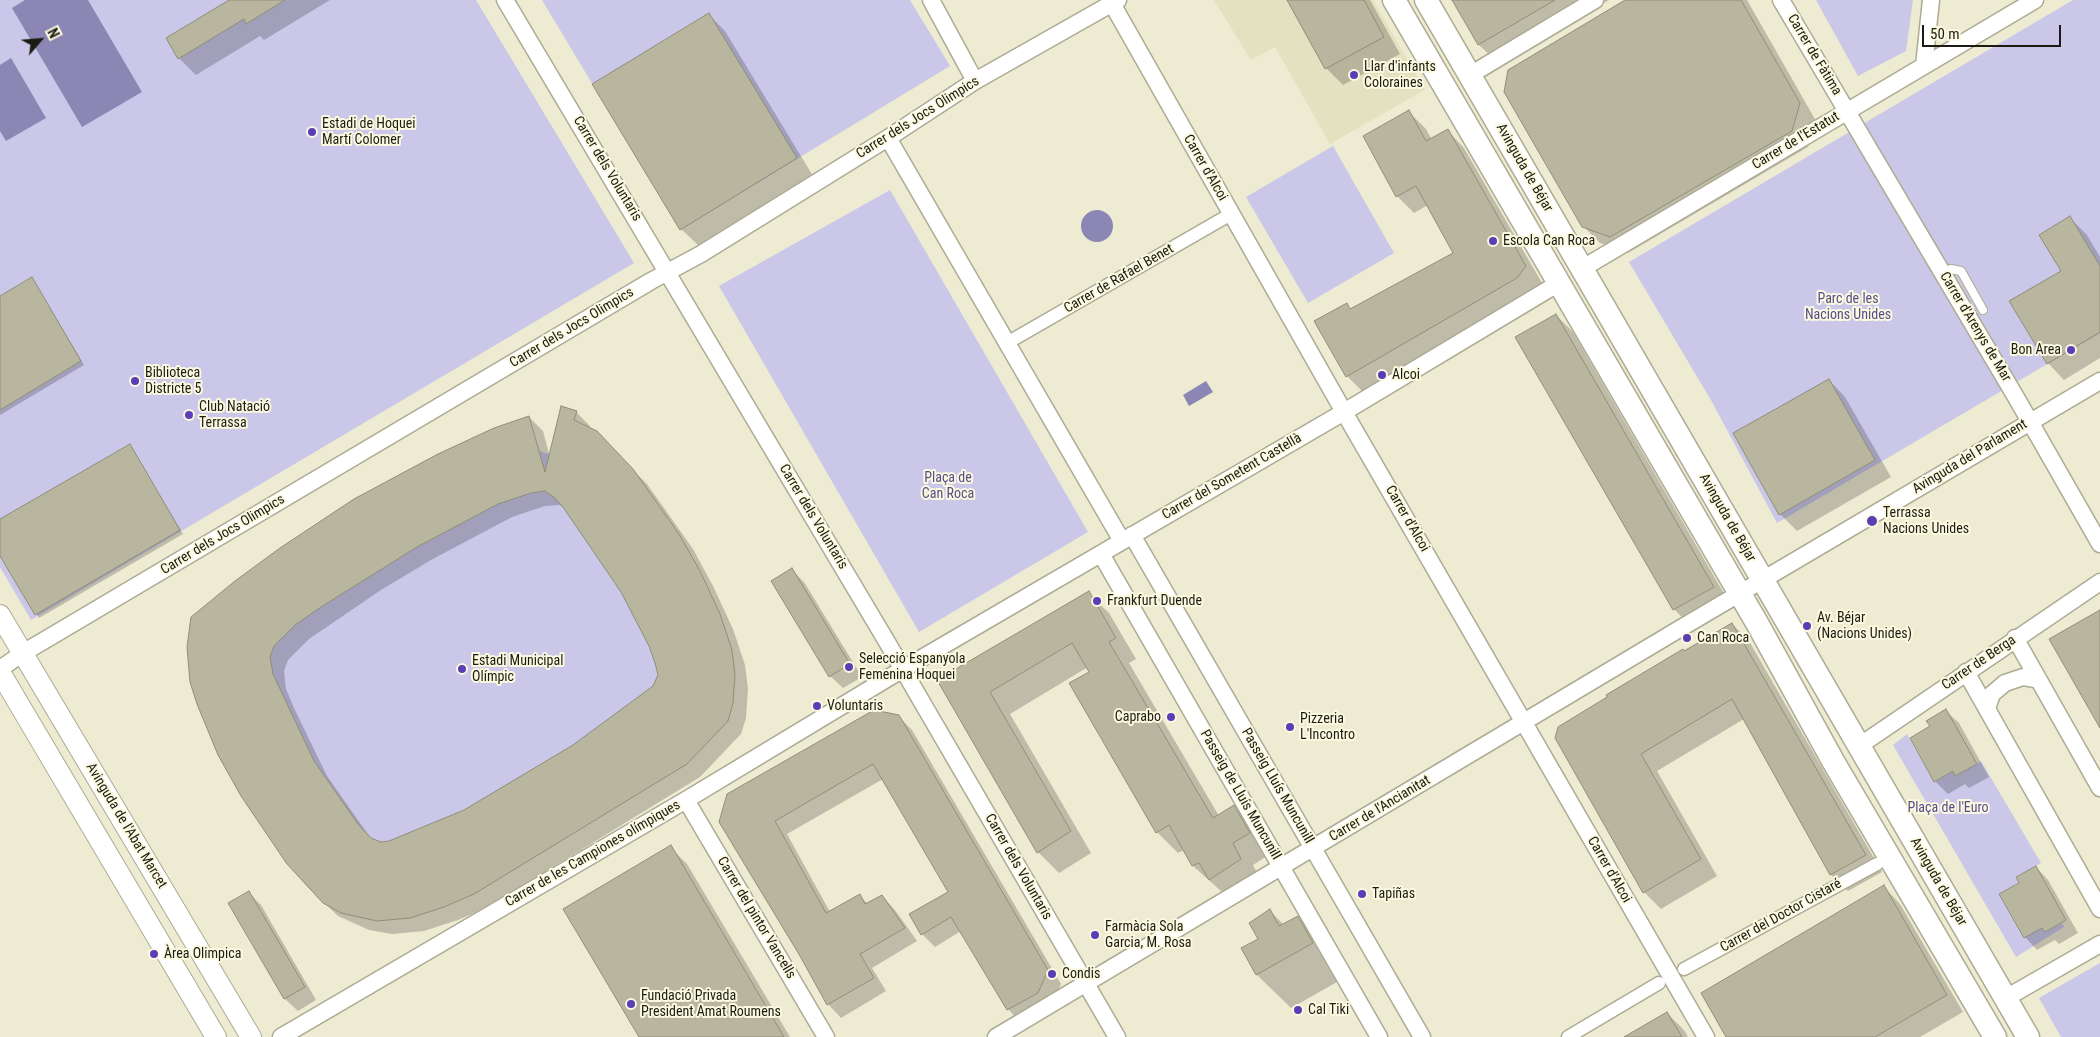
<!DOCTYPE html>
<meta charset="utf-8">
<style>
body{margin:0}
#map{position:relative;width:2100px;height:1037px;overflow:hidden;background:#eeebd3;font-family:"Roboto Condensed",sans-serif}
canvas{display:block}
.north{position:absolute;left:15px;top:15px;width:50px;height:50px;-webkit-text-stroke:4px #fbf9e0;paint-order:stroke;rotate:63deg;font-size:14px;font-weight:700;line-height:20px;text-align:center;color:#1c1b12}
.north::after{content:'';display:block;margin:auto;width:18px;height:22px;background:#1c1b12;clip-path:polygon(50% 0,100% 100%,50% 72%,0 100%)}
.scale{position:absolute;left:1922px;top:25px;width:139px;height:22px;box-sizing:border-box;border:2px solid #1c1b12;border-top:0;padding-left:6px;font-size:15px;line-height:18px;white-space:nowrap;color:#1c1b12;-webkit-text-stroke:4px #fbf9e0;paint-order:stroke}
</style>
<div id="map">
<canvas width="2100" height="1037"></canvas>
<div class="north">N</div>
<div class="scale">50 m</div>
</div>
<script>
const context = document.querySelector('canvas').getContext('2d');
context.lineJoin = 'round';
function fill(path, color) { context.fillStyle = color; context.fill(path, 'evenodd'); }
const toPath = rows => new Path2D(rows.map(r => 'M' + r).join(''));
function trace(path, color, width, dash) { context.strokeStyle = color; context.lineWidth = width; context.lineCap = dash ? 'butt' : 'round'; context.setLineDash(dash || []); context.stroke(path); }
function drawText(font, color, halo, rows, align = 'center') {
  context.font = font + ' "Roboto Condensed",sans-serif'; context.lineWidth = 4; context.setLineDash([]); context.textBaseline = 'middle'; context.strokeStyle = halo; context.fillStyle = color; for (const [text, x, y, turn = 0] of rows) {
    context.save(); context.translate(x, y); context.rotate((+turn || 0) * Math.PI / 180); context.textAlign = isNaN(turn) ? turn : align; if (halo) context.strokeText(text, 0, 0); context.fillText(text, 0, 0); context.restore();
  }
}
const built = toPath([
 [1214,0,1373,0,1425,90,1330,144,1275,47,1251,60]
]);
const green = toPath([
 [0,0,476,0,634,263,31,620,0,567],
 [542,0,910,0,950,66,680,230],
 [1816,0,1913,0,1906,51,1858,76],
 [2073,0,2100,0,2100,333,1777,523,1712,402,1629,262],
 [1333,146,1394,253,1308,303,1246,197],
 [890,190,1088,532,919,632,719,286],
 [561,406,577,411,572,423,597,431,633,469,679,534,700,571,732,650,735,675,733,703,728,721,687,764,444,907,410,918,377,921,341,913,323,903,287,864,241,796,218,755,197,704,190,682,187,647,201,610,235,581,280,548,354,499,438,454,494,428,529,416,539,451,549,454],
 [1907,734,1934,782,1953,771,1956,776,1981,761,2041,863,2016,877,2019,883,1999,894,2024,938,2042,927,2045,932,2062,923,2064,927,2016,957,1893,745],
 [2100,963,2100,1037,2061,1037,2039,998]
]);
const water = toPath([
 [25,0,88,0,142,92,82,127,12,8],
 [11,58,46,118,6,141,0,131,0,65],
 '1081 226a16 16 0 1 1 32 0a16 16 0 1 1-32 0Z',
 [1206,381,1213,392,1189,406,1183,395]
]);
const shadow = toPath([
 [231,0,330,0,264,40,260,36,196,75,179,58],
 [1288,0,1370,0,1400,54,1343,85,1326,68],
 [1453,0,1609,0,1561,28,1496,61,1479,45],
 [1627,0,1747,0,1816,121,1808,147,1628,253,1600,243,1583,226],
 [709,15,725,31,813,176,698,245,681,229],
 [1409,112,1426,129,1432,140,1448,131,1464,148,1542,283,1534,295,1364,393,1347,376,1347,305,1351,310,1455,253,1428,205,1414,213,1397,196],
 [2070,218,2087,235,2100,257,2100,358,2064,380,2048,363],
 [32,278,84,365,0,415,0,297],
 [1556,315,1573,332,1730,604,1690,626,1674,609],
 [1829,380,1845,397,1891,477,1797,531,1780,514],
 [562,408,577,413,590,426,589,429,610,447,647,484,693,549,713,586,733,629,745,665,748,689,746,718,741,734,700,777,488,907,458,920,424,931,392,934,369,930,338,916,307,886,269,837,219,755,198,704,529,417,543,431,550,457],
 [559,505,566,508,622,592,651,646,659,675,654,687,574,746,465,811,390,842,380,843,372,840,327,776,294,708,286,689,284,671,288,660,309,639,381,590,431,560,512,517,545,506],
 [130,446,183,534,39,618,0,554,0,521],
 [792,570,804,582,862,677,843,688,830,676],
 [1088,593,1109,613,1136,659,1129,663,1219,816,1234,807,1255,828,1270,854,1253,865,1261,881,1231,900,1193,866,1184,850,1178,853,1157,832,1071,684,1091,672,1088,667,1010,714,1091,853,1059,873,1038,852,938,681],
 [1732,624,1749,641,1882,872,1848,891,1831,875,1744,719,1657,771,1717,876,1661,909,1644,892,1557,737,1684,652],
 [1946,711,1959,723,1989,777,1969,788,1965,784,1948,794,1935,781,1931,727],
 [898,716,912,730,1061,984,1051,1006,1021,1023,1008,1009,961,931,935,947,922,934,950,892,883,779,787,834,830,912,859,895,868,904,882,896,895,910,917,941,872,968,886,991,841,1018,828,1004,801,956,720,822],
 [670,847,687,864,790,1037,640,1037],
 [2036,867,2048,880,2078,933,2059,944,2055,940,2037,950,2025,937,2021,883],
 [1884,887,1900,904,1963,1012,1920,1037,1728,1037],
 [248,892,261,905,316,1000,298,1011,285,999,229,904],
 [1270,911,1284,925,1297,917,1331,951,1346,977,1291,1008,1257,975,1242,949,1260,939],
 [1667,1013,1684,1030,1688,1037,1627,1037]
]);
const building = toPath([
 [229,0,285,0,246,24,244,19,178,59,166,38,229,0],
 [1287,0,1364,0,1384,37,1325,69,1287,0],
 [1452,0,1555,0,1478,45,1452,0],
 [1625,0,1741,0,1800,103,1792,131,1610,237,1582,227,1504,92,1508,70,1625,0],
 [709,13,797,158,680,230,592,84,709,13],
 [1409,110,1426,141,1448,129,1526,266,1517,278,1346,377,1314,321,1347,303,1350,309,1453,253,1416,186,1396,197,1363,136,1409,110],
 [2070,216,2100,266,2100,332,2047,364,2009,301,2061,271,2039,235,2070,216],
 [32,277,81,361,0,410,0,296,32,277],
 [1556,314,1714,587,1673,610,1515,337,1556,314],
 [1829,379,1875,460,1779,515,1733,433,1829,379],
 [561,406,577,411,574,420,597,431,633,469,679,534,700,571,720,614,732,650,735,675,733,703,728,721,687,764,474,894,444,907,410,918,377,921,341,913,323,903,287,864,241,796,218,755,197,704,190,682,187,647,191,617,235,581,280,548,354,499,438,454,494,428,529,416,545,472,561,406],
 [545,491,555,498,563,507,621,592,649,646,655,663,658,675,653,686,573,745,464,810,389,841,381,842,371,838,358,824,314,761,273,674,270,657,274,646,295,625,321,607,417,547,498,504,531,493,545,491],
 [130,444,180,530,35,615,0,556,0,519,130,444],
 [792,568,850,664,829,677,771,581,792,568],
 [1089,591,1116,638,1109,642,1213,818,1234,805,1250,833,1233,843,1241,859,1209,880,1199,863,1192,866,1169,825,1156,833,1069,683,1089,672,1072,643,990,692,1071,831,1037,853,937,680,1089,591],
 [2100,610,2100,728,2049,639,2100,610],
 [1732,623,1866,855,1830,875,1732,699,1641,754,1701,859,1643,893,1555,738,1558,727,1607,697,1606,695,1683,649,1684,651,1732,623],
 [1946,709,1977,764,1955,776,1953,771,1934,782,1910,738,1930,726,1926,721,1946,709],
 [874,710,899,715,1048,970,1038,993,1007,1010,951,917,921,935,909,914,948,892,873,764,775,821,826,913,860,894,865,904,882,895,905,928,860,954,874,978,827,1005,800,956,719,822,727,794,874,710],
 [671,845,784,1037,639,1037,563,909,671,845],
 [2036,866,2066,920,2045,932,2042,928,2024,938,1999,894,2019,883,2016,877,2036,866],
 [1884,885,1947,995,1875,1037,1726,1037,1701,993,1884,885],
 [249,891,305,987,284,999,228,903,249,891],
 [1270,909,1279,926,1298,916,1313,943,1256,975,1241,948,1258,939,1249,923,1270,909],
 [1667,1012,1682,1037,1624,1037,1667,1012]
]);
const service = toPath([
 [1942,272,1951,269,1961,271,1983,310]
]);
const pedestrian = toPath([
 [1007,343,1231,214],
 [1684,969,1877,864],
 [1568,1037,1659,983]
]);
const minor = toPath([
 [505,0,887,642,1117,1037],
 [931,0,975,81],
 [1110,0,1344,412,1706,1037],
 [1781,0,2017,399,2100,544],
 [1924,66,1931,0],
 [1470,75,1595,0],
 [888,138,1122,541],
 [1583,268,2035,0],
 [1132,535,1422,1037],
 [1101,554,1379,1037],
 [2015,638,2100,788],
 [0,669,23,653,651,281,701,254,888,138,975,81,1118,0],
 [1966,672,2100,909],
 [1987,708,1992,694,2005,683,2023,677,2039,680],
 [1859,746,2100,582],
 [686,800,826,1037],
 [2006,998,2100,944],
 [281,1037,686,800,903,669,1344,412,1559,283],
 [996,1037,1681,628,2100,381]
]);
const tertiary = toPath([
 [0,615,251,1037],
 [0,672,216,1037]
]);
const secondary = toPath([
 [1394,0,1757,623,1833,761,1995,1037],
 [1426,0,2028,1037]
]);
const markers = [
 [1354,75,5,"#5b3db5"],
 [312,132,5,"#5b3db5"],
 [1493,241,5,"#5b3db5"],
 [2071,350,5,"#5b3db5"],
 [1382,375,5,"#5b3db5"],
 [135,381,5,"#5b3db5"],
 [189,415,5,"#5b3db5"],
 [1872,521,6,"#5b3db5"],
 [1097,601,5,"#5b3db5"],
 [1807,626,5,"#5b3db5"],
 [1687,638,5,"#5b3db5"],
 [849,667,5,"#5b3db5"],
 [462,669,5,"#5b3db5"],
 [817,706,5,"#5b3db5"],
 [1171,717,5,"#5b3db5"],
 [1290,727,5,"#5b3db5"],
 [1362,894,5,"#5b3db5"],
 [1095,935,5,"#5b3db5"],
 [154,954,5,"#5b3db5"],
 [1052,974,5,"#5b3db5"],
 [631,1004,5,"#5b3db5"],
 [1298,1010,5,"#5b3db5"]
];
const streetNames = [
 ["Carrer de Fàtima",1814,55,59],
 ["Carrer dels Jocs Olimpics",918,118,-32],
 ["Carrer de l'Estatut",1796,141,-31],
 ["Carrer d'Alcoi",1205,168,60],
 ["Avinguda de Béjar",1524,168,60],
 ["Carrer dels Voluntaris",607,169,59],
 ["Carrer de Rafael Benet",1119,279,-30],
 ["Carrer d'Arenys de Mar",1975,327,59],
 ["Carrer dels Jocs Olimpics",572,328,-31],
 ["Avinguda del Parlament",1970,457,-31],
 ["Carrer del Sometent Castellà",1232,477,-30],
 ["Carrer dels Voluntaris",813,517,59],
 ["Avinguda de Béjar",1727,518,60],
 ["Carrer d'Alcoi",1407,519,60],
 ["Carrer dels Jocs Olimpics",223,535,-31],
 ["Carrer de Berga",1979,663,-34],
 ["Passeig Lluís Muncunill",1277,786,60],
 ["Passeig de Lluís Muncunill",1240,795,60],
 ["Carrer de l'Ancianitat",1380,809,-31],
 ["Avinguda de l'Abat Marcet",126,826,59],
 ["Carrer de les Campiones olímpiques",593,854,-30],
 ["Carrer dels Voluntaris",1018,867,60],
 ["Carrer d'Alcoi",1609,870,60],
 ["Avinguda de Béjar",1938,882,60],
 ["Carrer del Doctor Cistaré",1781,916,-29],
 ["Carrer del pintor Vancells",756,918,59]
];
const poiNames = [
 ["Llar d'infants",1364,67],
 ["Coloraines",1364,83],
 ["Estadi de Hoquei",322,124],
 ["Martí Colomer",322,140],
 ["Escola Can Roca",1503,241],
 ["Bon Area",2061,350,"right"],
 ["Biblioteca",145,373],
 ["Districte 5",145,389],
 ["Alcoi",1392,375],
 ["Club Natació",199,407],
 ["Terrassa",199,423],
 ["Terrassa",1883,513],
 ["Nacions Unides",1883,529],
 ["Frankfurt Duende",1107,601],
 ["Av. Béjar",1817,618],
 ["(Nacions Unides)",1817,634],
 ["Can Roca",1697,638],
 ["Selecció Espanyola",859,659],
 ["Femenina Hoquei",859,675],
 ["Estadi Municipal",472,661],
 ["Olímpic",472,677],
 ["Voluntaris",827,706],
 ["Caprabo",1161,717,"right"],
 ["Pizzeria",1300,719],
 ["L'Incontro",1300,735],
 ["Tapiñas",1372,894],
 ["Farmàcia Sola",1105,927],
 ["Garcia, M. Rosa",1105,943],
 ["Àrea Olimpica",164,954],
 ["Condis",1062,974],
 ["Fundació Privada",641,996],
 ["President Amat Roumens",641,1012],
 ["Cal Tiki",1308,1010]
];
const parkNames = [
 ["Parc de les",1848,299],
 ["Nacions Unides",1848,315],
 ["Plaça de",948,478],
 ["Can Roca",948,494],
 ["Plaça de l'Euro",1948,808]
];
fill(built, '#e4e1c1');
fill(green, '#cac7e8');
fill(water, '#8b86b4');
fill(shadow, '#0003');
fill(building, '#b8b69e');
trace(building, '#908e78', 1);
trace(service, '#adab93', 10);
trace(pedestrian, '#adab93', 15);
trace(minor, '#adab93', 19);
trace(tertiary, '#adab93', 22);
trace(secondary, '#adab93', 25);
trace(service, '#fff', 8);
trace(pedestrian, '#fff', 12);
trace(minor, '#fff', 16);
trace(tertiary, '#fff', 20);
trace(secondary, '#fff', 22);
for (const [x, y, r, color] of markers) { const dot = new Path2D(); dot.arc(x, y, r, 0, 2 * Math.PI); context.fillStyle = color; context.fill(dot); trace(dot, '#fbf9e0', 2); }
drawText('14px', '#1c1b12', '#fbf9e0', streetNames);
drawText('14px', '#1c1b12', '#fbf9e0', poiNames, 'left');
drawText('14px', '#574d8b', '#fbf9e0', parkNames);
</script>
